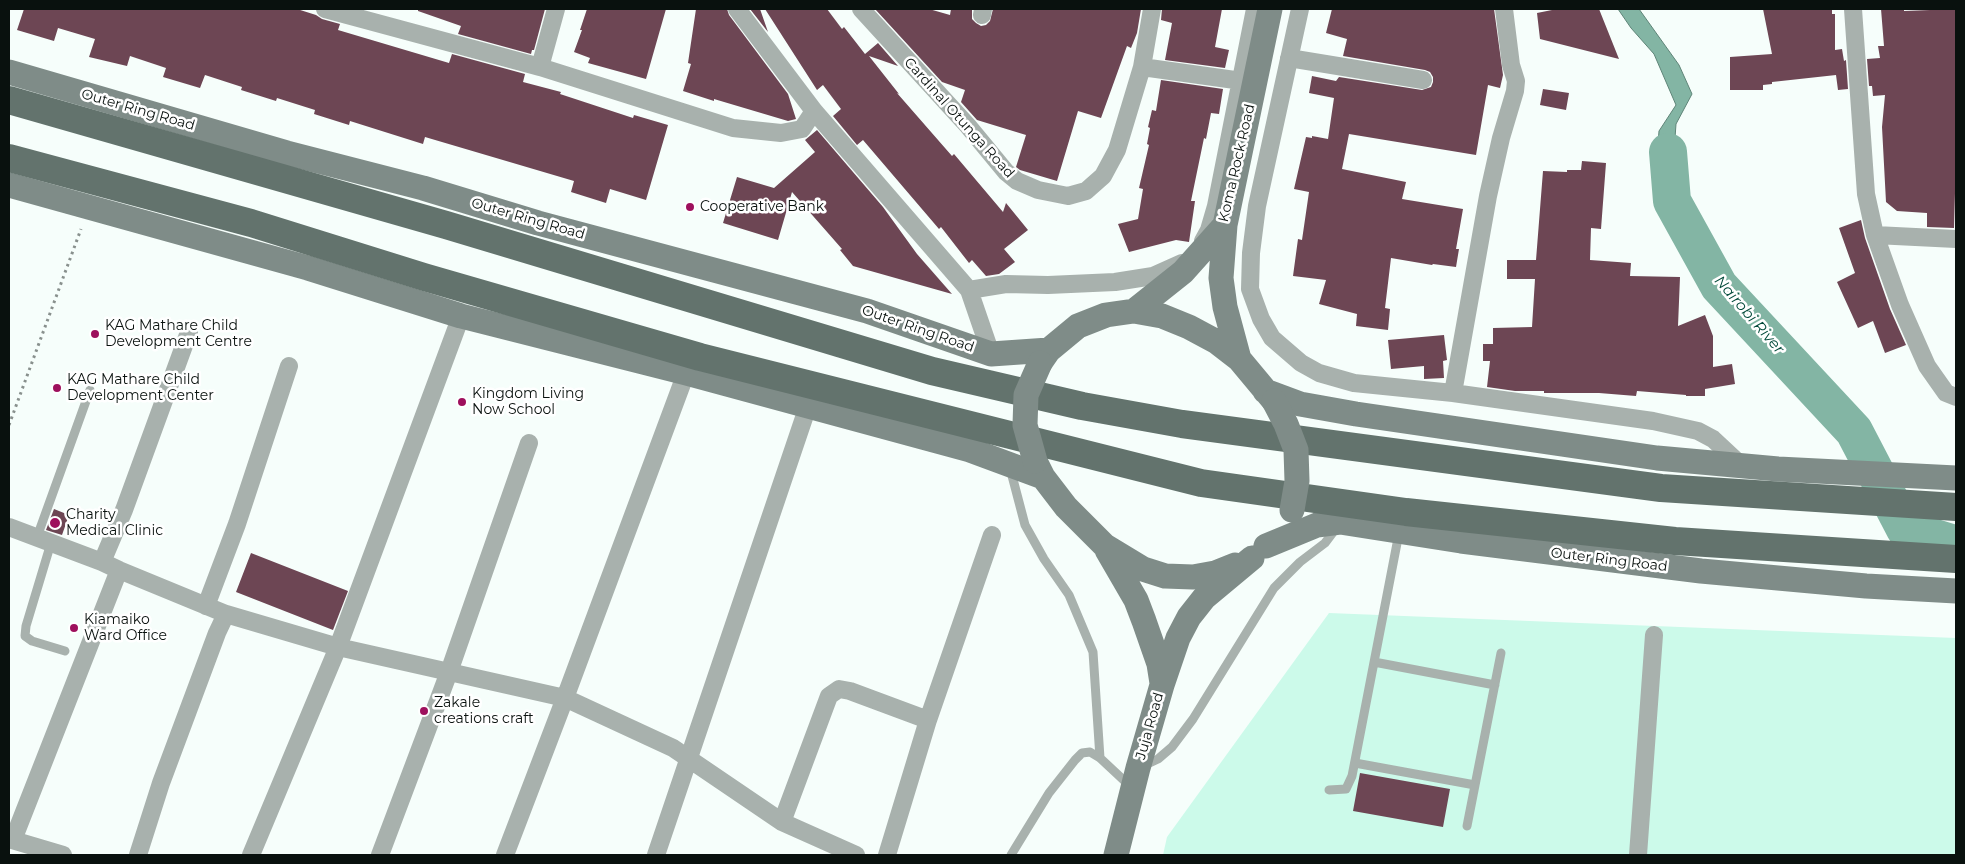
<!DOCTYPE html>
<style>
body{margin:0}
#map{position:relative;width:1965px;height:864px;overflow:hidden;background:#f6fefb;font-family:Montserrat,sans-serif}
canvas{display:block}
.frame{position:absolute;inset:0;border:10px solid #09110e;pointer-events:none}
</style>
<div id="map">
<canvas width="1965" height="864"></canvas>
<div class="frame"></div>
</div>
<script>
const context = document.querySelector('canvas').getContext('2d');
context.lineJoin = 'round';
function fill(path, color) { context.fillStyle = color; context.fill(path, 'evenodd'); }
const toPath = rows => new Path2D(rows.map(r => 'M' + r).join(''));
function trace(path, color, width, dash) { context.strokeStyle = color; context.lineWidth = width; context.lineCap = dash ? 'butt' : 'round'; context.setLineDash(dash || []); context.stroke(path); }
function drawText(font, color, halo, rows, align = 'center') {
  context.font = font + ' Montserrat,sans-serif'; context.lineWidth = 5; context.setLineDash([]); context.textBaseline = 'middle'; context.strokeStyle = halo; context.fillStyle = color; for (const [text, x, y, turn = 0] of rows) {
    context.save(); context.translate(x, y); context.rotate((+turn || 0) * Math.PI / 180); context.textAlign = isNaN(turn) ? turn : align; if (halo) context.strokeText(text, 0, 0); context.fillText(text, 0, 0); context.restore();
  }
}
const green = toPath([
 [1329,613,1956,638,1956,855,1163,855,1167,837]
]);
const water = toPath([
 [1618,9,1639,9,1679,65,1692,94,1676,124,1674,152,1686,174,1672,201,1656,169,1659,131,1676,105,1654,54,1631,28,1618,9]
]);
const river = toPath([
 [1668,152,1672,201,1719,286,1854,431,1905,529,1951,543,1956,547]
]);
const building = toPath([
 [24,9,297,9,316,15,322,19,340,24,338,30,449,63,452,54,525,74,523,82,561,92,560,94,633,118,634,115,668,125,646,200,610,189,606,203,571,192,574,181,425,137,423,144,350,121,349,125,314,114,315,110,277,98,276,101,241,90,242,87,205,75,200,88,163,77,166,68,130,56,127,66,89,57,95,39,58,28,54,41,17,30],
 [418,9,545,9,534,50,532,50,531,54,458,34,461,26,418,11],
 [587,9,666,9,646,79,588,63,590,58,574,52,582,30,580,30],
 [696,9,727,9,729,15,788,94,796,119,788,121,714,99,714,101,683,91,691,64,688,63],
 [750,9,760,9,768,32],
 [765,9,827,9,842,29,844,27,865,54,878,43,898,66,869,56,899,94,897,93,952,156,954,154,1003,212,1006,203,1028,230,1004,249,1015,262,999,274,986,276,972,260,969,263,941,227,939,229,863,140,857,145,833,116,841,109,823,85,817,90],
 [875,9,929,9,950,15,951,9,972,9,972,19,976,23,981,26,986,25,990,21,993,9,1141,9,1137,33,1131,48,1127,46,1101,118,1078,111,1057,181,1020,170,1016,167,1026,135,977,120,961,102,965,90,942,82],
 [1162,9,1222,9,1215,47,1229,50,1225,68,1165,60,1172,23,1161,20],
 [1332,9,1494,9,1503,75,1500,88,1488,85,1476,155,1349,134,1342,169,1406,182,1402,199,1463,209,1456,249,1459,249,1456,267,1433,264,1432,265,1391,258,1385,308,1390,309,1388,330,1356,326,1357,314,1319,304,1326,280,1293,276,1298,239,1302,240,1309,192,1294,189,1306,137,1312,138,1312,136,1328,139,1334,98,1309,93,1312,76,1336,81,1339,77,1422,90,1431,87,1433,82,1433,77,1430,72,1425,70,1343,56,1347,39,1326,33],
 [1557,9,1599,9,1619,59,1540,39,1537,13],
 [1763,9,1832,9,1832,14,1835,14,1835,50,1842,49,1844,61,1846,60,1848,89,1838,90,1836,75,1772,82,1772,84,1763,85,1763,90,1730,90,1730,57,1772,54],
 [1881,9,1904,9,1904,11,1956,9,1956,159,1954,228,1927,227,1927,213,1897,211,1886,202,1882,127,1885,95,1873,96,1872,86,1869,86,1867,59,1880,58,1878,46,1884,46],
 [1161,80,1223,89,1219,114,1211,113,1206,139,1204,138,1191,201,1195,201,1189,242,1176,240,1129,252,1118,224,1138,219,1143,189,1139,188,1149,145,1147,144,1150,128,1148,127,1152,110,1156,111],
 [1543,89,1569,93,1566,110,1540,105],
 [817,130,883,207,917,254,952,294,853,266,840,250,842,249,792,192,778,240,723,223,737,177,774,188,815,152,805,140],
 [1582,161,1606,163,1601,229,1591,228,1590,260,1631,263,1630,276,1680,277,1678,326,1705,315,1713,336,1713,367,1732,364,1735,384,1705,389,1705,396,1686,396,1686,395,1637,391,1636,396,1599,393,1544,393,1544,391,1515,391,1487,387,1490,361,1483,361,1483,344,1493,344,1493,328,1532,327,1535,279,1507,279,1507,260,1536,260,1543,171,1567,172,1567,170,1581,170],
 [1861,220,1865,238,1890,309,1906,345,1885,353,1873,321,1858,328,1837,282,1855,273,1839,228],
 [1444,335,1447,360,1443,361,1444,378,1424,379,1424,366,1391,369,1388,340],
 [54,509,69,515,62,535,46,530],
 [251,553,348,591,333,630,236,592],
 [1360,773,1450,789,1443,827,1353,811]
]);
const path = toPath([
 [9,425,81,229]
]);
const lane = toPath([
 [1010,468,1025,525,1044,559,1069,595,1093,652,1100,758],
 [37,537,90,390],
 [51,543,26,626,25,636,32,641,65,651],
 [1374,662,1495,685],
 [1355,763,1475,785],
 [1143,766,1158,759,1172,747,1193,719,1274,588,1300,562,1325,543,1337,527],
 [1329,790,1346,789,1352,776,1399,533],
 [1467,826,1501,653],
 [1011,855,1049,793,1075,760,1082,753,1090,752,1100,758,1130,786]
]);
const street = toPath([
 [325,9,540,67,733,128,781,133,802,129,814,111,969,290,991,354],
 [737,9,814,111],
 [861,9,968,126,1006,172,1017,181,1038,190,1068,196,1086,191,1103,176,1117,150,1142,67,1152,9],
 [1300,9,1257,206,1251,253,1250,289,1261,319,1272,338,1301,363,1319,373,1354,383,1453,393,1653,421,1698,431,1713,439,1742,466],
 [1853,9,1866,194,1875,235,1900,305,1927,366,1946,393,1956,397],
 [982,15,983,9],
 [1289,58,1423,80],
 [540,67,556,9],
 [1142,67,1242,81],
 [1875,235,1956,239],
 [1203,241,1209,230,1216,206,1255,9],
 [969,290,1006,284,1048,285,1115,282,1153,276,1182,263],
 [1453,393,1488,196,1501,138,1515,91,1516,81,1511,65,1504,9],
 [9,527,102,562,119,570,13,840],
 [102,562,124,510,189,332],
 [119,570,226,614,338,647,565,698,673,748,782,822,856,855],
 [206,606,237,524,289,366],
 [782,822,829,696,839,689,850,691,928,720],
 [9,839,63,855],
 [138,855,161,783,217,633,226,614],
 [251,855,338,647,461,316],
 [380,855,449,672,529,443],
 [505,855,565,698,686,373],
 [656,855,808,406],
 [887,855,928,720,992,535],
 [1638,855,1654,635]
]);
const secondary = toPath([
 [9,72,287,153,423,188,538,223,867,311,991,354,1049,350],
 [9,185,308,268,461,316,686,373,970,450,1043,477],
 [1134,311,1183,272,1225,225],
 [1239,359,1225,307,1221,278,1225,225,1270,9],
 [1040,363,1049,350,1078,326,1106,315,1134,311,1162,316,1189,327,1217,342,1239,359,1274,401],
 [1265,391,1300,404,1356,414,1657,458,1778,469,1956,478],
 [1035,461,1043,477,1066,507,1105,546,1143,569,1165,576,1193,577,1215,573,1235,565],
 [1266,546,1317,525,1340,522,1461,541,1701,571,1866,586,1956,591],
 [1107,550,1136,600,1144,621,1159,664,1162,683],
 [1116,855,1138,768,1162,685,1178,638,1189,617,1204,598,1252,558]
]);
const primary = toPath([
 [9,100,446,225,932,371,1082,406,1182,424,1661,488,1956,507],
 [9,158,251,223,424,277,700,357,1201,483,1406,512,1675,541,1956,559]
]);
const secondaryBridge = toPath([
 [1274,401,1286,424,1296,450,1297,481,1292,510],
 [1035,461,1025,425,1026,395,1040,363]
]);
const markers = [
 [690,207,5,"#9e105d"],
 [95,334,5,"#9e105d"],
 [57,388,5,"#9e105d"],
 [462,402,5,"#9e105d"],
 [55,523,6,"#9e105d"],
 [74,628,5,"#9e105d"],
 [424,711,5,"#9e105d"]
];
const streetNames = [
 ["Outer Ring Road",138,110,16],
 ["Cardinal Otunga Road",959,118,48],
 ["Koma Rock Road",1237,163,-77],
 ["Outer Ring Road",528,219,16],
 ["Outer Ring Road",918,329,19],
 ["Outer Ring Road",1609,560,7],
 ["Juja Road",1150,726,-74]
];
const poiNames = [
 ["Cooperative Bank",700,207],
 ["KAG Mathare Child",105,326],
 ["Development Centre",105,342],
 ["KAG Mathare Child",67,380],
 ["Development Center",67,396],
 ["Kingdom Living",472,394],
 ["Now School",472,410],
 ["Charity",66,515],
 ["Medical Clinic",66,531],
 ["Kiamaiko",84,620],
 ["Ward Office",84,636],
 ["Zakale",434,703],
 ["creations craft",434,719]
];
const waterNames = [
 ["Nairobi River",1749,315,49]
];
fill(green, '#ccfaea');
fill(water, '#83b5a4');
trace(water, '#5e8477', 1);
trace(river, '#83b5a4', 38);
fill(building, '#6d4654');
trace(path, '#88908d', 3, [2.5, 4]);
trace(lane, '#a8b1ad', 9);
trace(street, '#a8b1ad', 18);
trace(secondary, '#7f8c88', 25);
trace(primary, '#63736d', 28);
trace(secondaryBridge, '#7f8c88', 25);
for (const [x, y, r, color] of markers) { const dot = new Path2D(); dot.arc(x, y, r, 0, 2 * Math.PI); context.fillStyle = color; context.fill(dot); trace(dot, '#fff', 2); }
drawText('14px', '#09110e', '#fff', streetNames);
drawText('14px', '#09110e', '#fff', poiNames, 'left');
drawText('italic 15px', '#004939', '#fff', waterNames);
</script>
